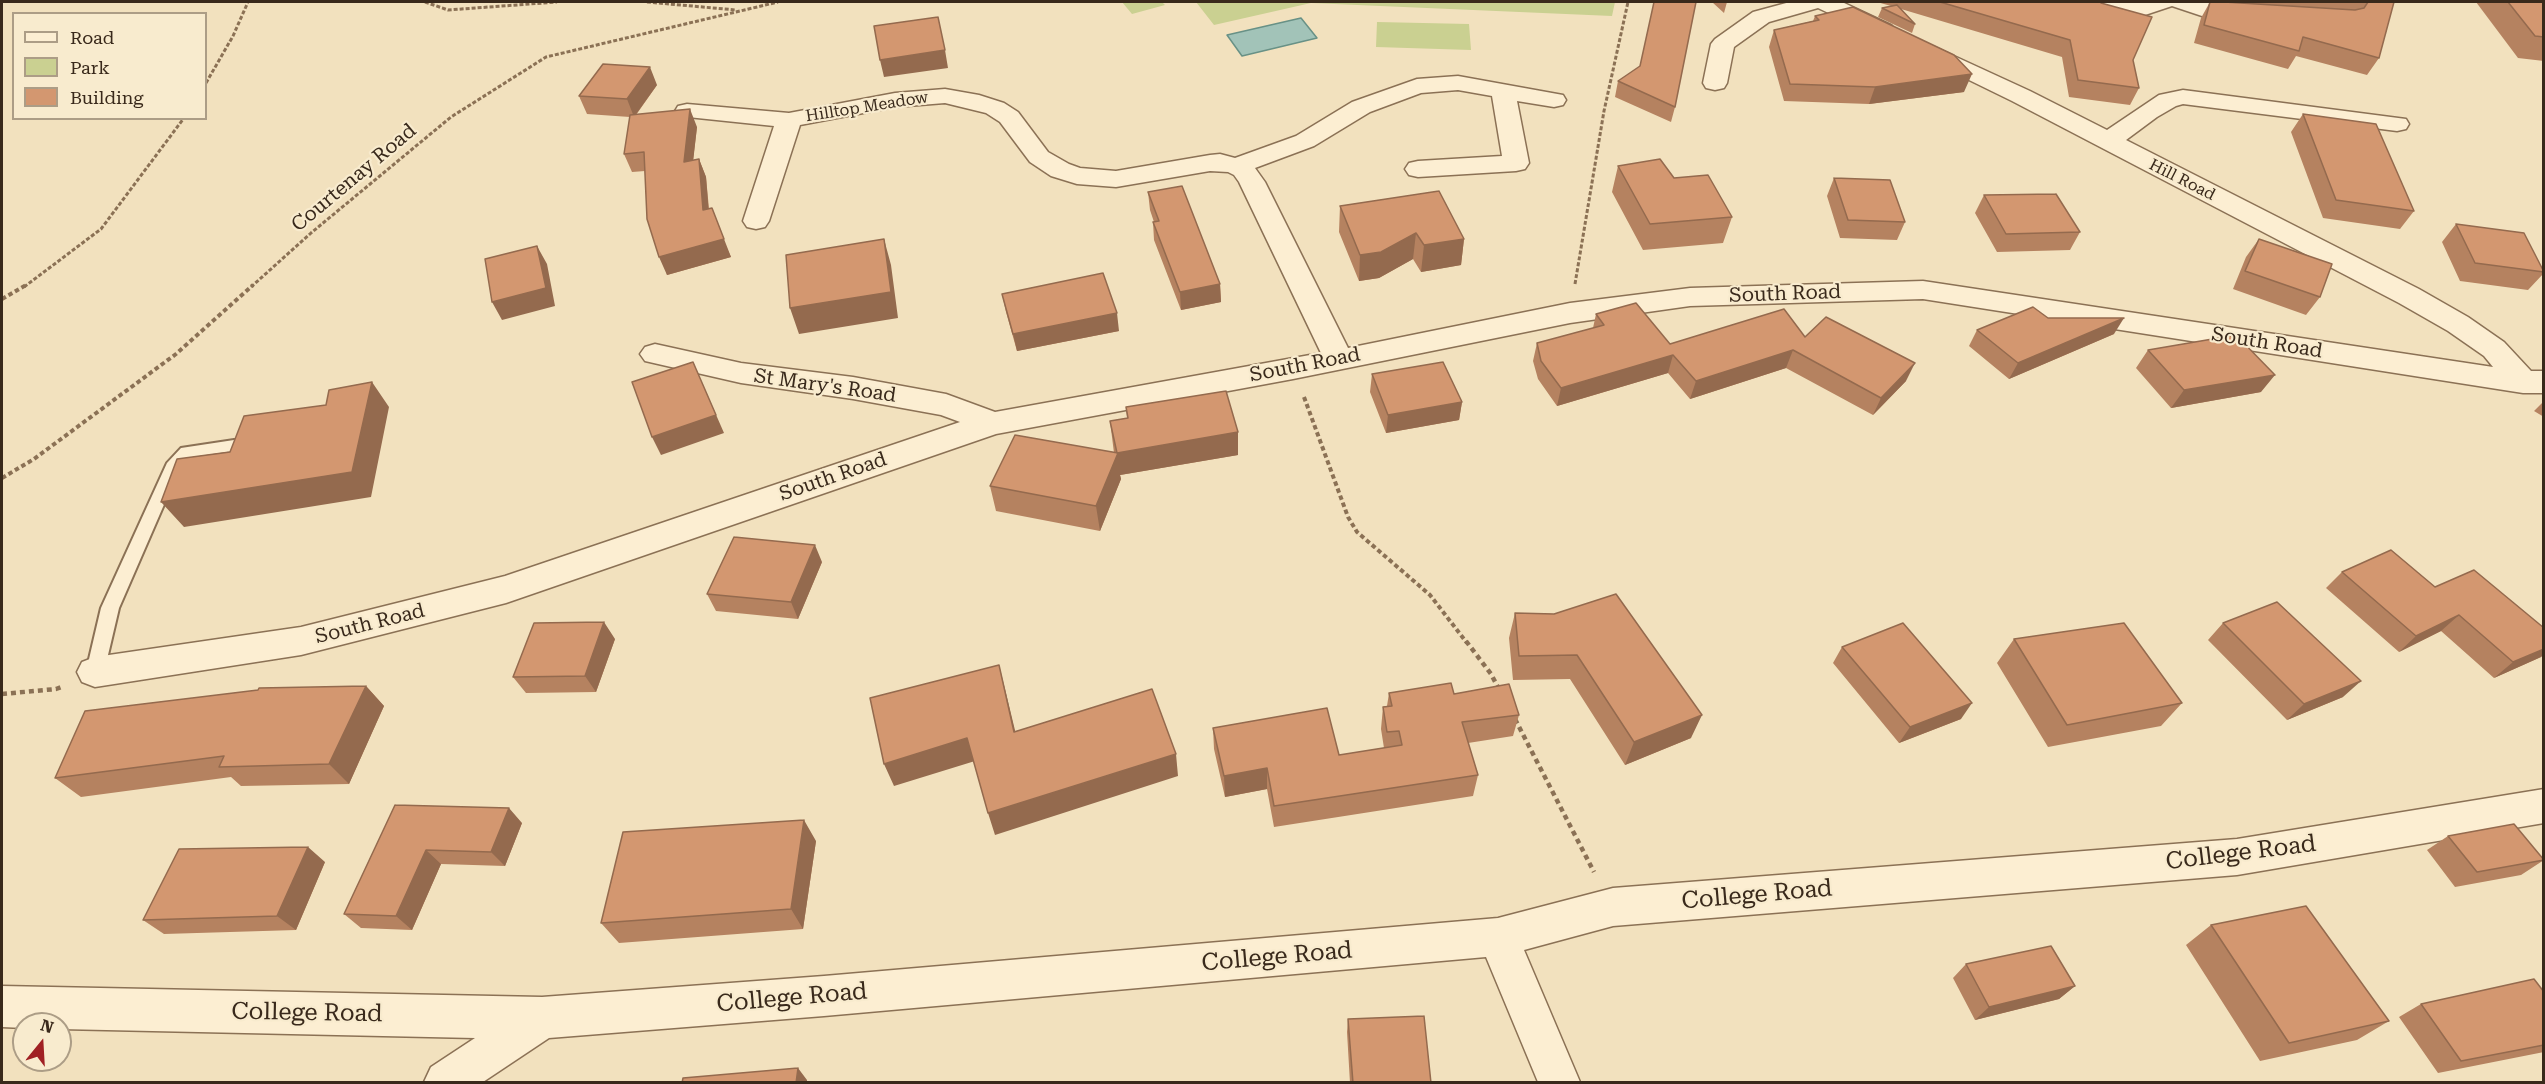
<!DOCTYPE html>
<style>
body{margin:0}
#map{position:relative;width:2545px;height:1084px;overflow:hidden;background:#f2e1be;font-family:"Roboto Serif",serif}
canvas{display:block}
.frame{position:absolute;inset:0;border:3px solid #39291b;pointer-events:none}
.legend{position:absolute;left:12px;top:12px;width:195px;height:108px;box-sizing:border-box;background:#f8ebce;border:2px solid #ac9d86;margin:0;padding:8px 10px;list-style:none;font-size:18px;color:#39291b}
.legend li{display:flex;align-items:center;gap:12px;height:30px}
.legend b{width:30px;border:2px solid #ac9d86}
.north{position:absolute;left:12px;top:1012px;width:60px;height:60px;box-sizing:border-box;background:#f8ebce;border:2px solid #ac9d86;border-radius:50%;rotate:18deg;font-size:16px;font-weight:700;line-height:24px;text-align:center;color:#39291b}
.north::after{content:'';display:block;margin:auto;width:21px;height:27px;background:#a02023;clip-path:polygon(50% 0,100% 100%,50% 72%,0 100%)}
</style>
<div id="map">
<canvas width="2545" height="1084"></canvas>
<div class="frame"></div>
<ul class="legend">
<li><b style="height:8px;background:#fceed2"></b>Road</li>
<li><b style="height:16px;background:#cad091"></b>Park</li>
<li><b style="height:16px;background:#d39770"></b>Building</li>
</ul>
<div class="north">N</div>
</div>
<script>
const context = document.querySelector('canvas').getContext('2d');
context.lineJoin = 'round';
function fill(path, color) { context.fillStyle = color; context.fill(path, 'evenodd'); }
const toPath = rows => new Path2D(rows.map(r => 'M' + r).join(''));
function trace(path, color, width, dash) { context.strokeStyle = color; context.lineWidth = width; context.lineCap = dash ? 'butt' : 'round'; context.setLineDash(dash || []); context.stroke(path); }
function drawText(font, color, halo, rows, align = 'center') {
  context.font = font + ' "Roboto Serif",serif'; context.lineWidth = 4.5; context.setLineDash([]); context.textBaseline = 'middle'; context.strokeStyle = halo; context.fillStyle = color; for (const [text, x, y, turn = 0] of rows) {
    context.save(); context.translate(x, y); context.rotate((+turn || 0) * Math.PI / 180); context.textAlign = isNaN(turn) ? turn : align; if (halo) context.strokeText(text, 0, 0); context.fillText(text, 0, 0); context.restore();
  }
}
const green = toPath([
 [1122,2,1162,2,1165,5,1132,14],
 [1196,2,1615,2,1612,16,1311,3,1214,25],
 [1377,22,1469,24,1471,50,1376,47]
]);
const water = toPath([
 [1301,18,1317,38,1242,56,1227,35,1301,18]
]);
const pathFar2 = toPath([
 [425,2,448,10,557,2],
 [647,2,736,10],
 [206,83,233,36,248,2],
 [1575,284,1604,111,1628,2],
 [24,287,101,229,184,118],
 [251,287,311,233,451,117,546,57,778,2]
]);
const pathFar1 = toPath([
 [2,299,26,285],
 [1304,397,1348,517,1357,532,1430,595,1467,643],
 [2,478,34,459,176,354,253,285]
]);
const path = toPath([
 [1466,641,1491,674,1500,691],
 [2,694,56,689,64,686],
 [1515,719,1594,872]
]);
const service = toPath([
 [234,440,240,442,242,446,240,450,192,457,179,470,119,608,104,672,101,677,95,679,89,677,86,672,101,608,167,463,181,448,234,440]
]);
const minor = toPath([
 [1790,2,1842,2,1891,25,1895,30,1891,35,1883,37,1875,35,1818,8,1769,22,1734,47,1727,83,1724,88,1715,90,1706,88,1703,83,1711,44,1715,39,1753,12,1790,2],
 [2028,2,2202,2,2248,6,2256,8,2259,13,2256,18,2248,20,2205,17,2172,6,2139,17,2039,9,2031,7,2028,2],
 [1930,45,2030,91,2107,130,2159,95,2183,90,2406,119,2409,124,2406,129,2397,131,2183,104,2176,106,2157,117,2126,140,2419,289,2468,317,2504,342,2531,371,2544,371,2544,393,2523,393,1923,299,1690,306,1570,323,1293,379,996,434,506,603,301,655,95,687,82,682,77,672,82,662,95,657,301,627,505,576,960,422,941,415,853,399,741,383,645,361,640,354,645,347,655,344,741,363,853,377,946,394,995,412,1321,353,1239,182,1234,175,1228,172,1210,171,1116,187,1077,184,1051,176,1030,162,1000,122,986,113,945,103,895,107,800,125,769,221,765,227,756,229,747,227,743,221,774,126,678,116,675,111,678,106,687,104,789,113,895,93,945,89,979,95,1004,103,1018,112,1048,152,1069,164,1080,168,1116,171,1210,155,1220,154,1235,158,1296,136,1352,102,1417,79,1458,76,1563,95,1566,100,1563,105,1554,107,1517,101,1529,163,1525,169,1516,171,1418,177,1409,175,1405,169,1409,163,1418,161,1502,156,1492,96,1458,90,1421,93,1370,112,1314,146,1255,168,1265,182,1348,348,1570,303,1690,288,1923,281,2493,367,2484,356,2448,331,2399,303,2012,101,1922,57,1918,52,1922,47,1930,45],
 [2544,789,2544,823,2237,875,1613,926,1524,950,1580,1082,1538,1082,1486,957,824,1016,549,1038,483,1082,424,1082,431,1067,475,1038,60,1029,60,1024,24,1024,24,1028,2,1027,2,986,542,997,824,976,1498,918,1613,888,2237,839,2544,789]
]);
const wall = toPath([
 [1712,2,1727,2,1724,13],
 [1877,2,2102,2,2102,3,2133,60,2139,88,2130,105,2069,97,2062,57,1901,9,1915,24,1912,33,1878,17,1882,8,1891,6],
 [2210,2,2394,2,2379,58,2367,75,2296,56,2288,69,2194,43,2201,18],
 [2476,2,2544,2,2544,61,2518,58],
 [1815,16,1964,92,1869,104,1784,101,1769,47,1774,30,1813,21],
 [1618,81,1675,107,1671,122,1615,97],
 [657,85,636,115,697,127,693,160,699,159,706,177,709,209,731,257,667,275,645,171,632,172,624,154,630,117,587,114,579,96],
 [2303,114,2414,211,2400,229,2323,218,2291,132],
 [1618,166,1674,178,1732,217,1723,243,1643,250,1612,192],
 [1834,178,1905,222,1897,240,1840,238,1827,196],
 [1148,192,1220,284,1221,302,1181,310,1154,240,1153,222,1154,222,1150,210],
 [1984,195,2080,232,2070,250,1997,252,1975,213],
 [1340,206,1464,239,1461,265,1421,272,1413,259,1379,278,1359,281,1339,232],
 [2456,224,2544,270,2544,273,2528,290,2460,281,2442,242],
 [2259,239,2320,297,2306,315,2233,289,2246,257],
 [1002,294,1119,331,1017,351,1006,312],
 [1596,314,1670,344,1805,337,1906,381,1873,415,1786,368,1690,399,1668,373,1557,406,1538,379,1533,361,1537,343,1593,328],
 [2048,318,2114,334,2009,379,1969,346,1977,330],
 [2148,350,2261,392,2171,408,2136,368],
 [1372,374,1462,402,1459,420,1386,433,1370,392],
 [2544,401,2544,417,2534,411],
 [1126,407,1238,432,1238,455,1120,475,1121,479,1100,531,996,511,990,486,1114,453,1110,421,1127,418],
 [822,562,798,619,716,611,707,594],
 [2342,572,2435,587,2541,657,2494,678,2441,631,2399,652,2326,588],
 [1515,613,1554,614,1691,738,1625,765,1570,679,1513,680,1509,638],
 [2223,623,2343,697,2287,720,2208,640],
 [615,639,596,692,526,693,513,677],
 [2014,639,2182,703,2161,726,2048,747,1997,663],
 [1842,647,1961,719,1899,743,1833,663],
 [366,686,384,706,349,784,241,786,231,777,81,797,55,778],
 [1389,693,1454,694,1519,715,1513,736,1468,743,1478,775,1473,796,1274,827,1267,789,1225,797,1214,749,1213,728,1339,755,1384,748,1381,729,1383,707,1387,706],
 [395,805,522,823,505,866,441,864,412,930,361,928,344,914],
 [2448,836,2544,860,2521,875,2455,887,2427,850],
 [816,841,803,929,619,943,601,923],
 [325,862,296,930,164,934,143,920],
 [2211,925,2389,1021,2357,1040,2260,1061,2186,945],
 [1966,964,2075,986,2059,999,1975,1020,1953,978],
 [2544,992,2544,1052,2438,1073,2399,1017,2421,1004],
 [1348,1019,1431,1083,1350,1083,1347,1032]
]);
const shadedWall = toPath([
 [945,50,948,68,884,77,880,60],
 [650,67,657,85,634,117,627,99],
 [1972,74,1964,92,1869,104,1875,87],
 [690,109,697,127,691,180,684,162],
 [699,159,706,177,710,228,703,210],
 [712,208,731,257,667,275,659,257],
 [1416,233,1413,259,1379,278,1359,281,1360,255],
 [884,239,891,265,898,318,799,334,790,308],
 [1464,239,1461,265,1421,272,1424,245],
 [537,246,547,264,555,306,502,320,492,302],
 [1220,284,1221,302,1181,310,1180,292],
 [1117,313,1119,331,1017,351,1013,334],
 [2124,318,2114,334,2009,379,2018,363],
 [1793,350,1786,368,1690,399,1696,381],
 [1673,355,1668,373,1557,406,1561,388],
 [693,362,724,433,661,455,652,437],
 [1915,363,1906,381,1873,415,1881,398],
 [2275,375,2261,392,2171,408,2184,390],
 [372,382,389,407,371,497,184,527,161,502],
 [1462,402,1459,420,1386,433,1388,415],
 [1238,432,1238,455,1120,475,1121,479,1100,531,1096,506,1117,453],
 [815,545,822,562,798,619,791,602],
 [2459,615,2441,631,2399,652,2416,636],
 [604,622,615,639,596,692,585,676],
 [2544,649,2544,655,2541,657,2494,678,2513,662],
 [999,665,1005,689,1021,755,1014,732],
 [2361,681,2343,697,2287,720,2304,704],
 [366,686,384,706,349,784,329,764],
 [1972,703,1961,719,1899,743,1910,727],
 [1702,715,1691,738,1625,765,1634,742],
 [967,738,975,761,894,786,884,764],
 [1176,754,1178,776,995,835,988,813],
 [1267,768,1267,789,1225,797,1224,776],
 [509,808,522,823,505,866,491,852],
 [804,820,816,841,803,929,791,909],
 [308,847,325,862,296,930,277,916],
 [426,850,441,864,412,930,396,916],
 [2075,986,2059,999,1975,1020,1989,1007],
 [798,1068,807,1080,807,1083,796,1083]
]);
const building = toPath([
 [1654,2,1696,2,1675,107,1618,81,1640,66,1654,2],
 [1940,2,2102,2,2101,3,2152,17,2133,60,2139,88,2078,80,2070,40,1940,2],
 [2210,2,2224,2,2355,10,2364,8,2368,2,2394,2,2379,58,2303,37,2299,51,2204,25,2210,2],
 [2508,2,2544,2,2544,37,2535,36,2508,2],
 [1897,5,1915,24,1882,8,1897,5],
 [1853,7,1954,55,1972,74,1875,87,1790,84,1774,30,1819,20,1815,16,1853,7],
 [938,17,945,50,880,60,874,26,938,17],
 [603,64,650,67,627,99,579,96,603,64],
 [690,109,684,162,699,159,703,210,712,208,724,239,659,257,647,219,644,152,624,154,630,115,690,109],
 [2303,114,2376,124,2414,211,2336,200,2303,114],
 [1660,159,1674,178,1708,175,1732,217,1650,224,1618,166,1660,159],
 [1834,178,1890,180,1905,222,1848,220,1834,178],
 [1182,186,1220,284,1180,292,1153,222,1159,221,1148,192,1182,186],
 [1439,191,1464,239,1424,245,1416,233,1381,252,1360,255,1340,206,1439,191],
 [2056,194,2080,232,2006,234,1984,195,2056,194],
 [2456,224,2524,233,2544,272,2475,263,2456,224],
 [884,239,891,292,790,308,786,255,884,239],
 [2259,239,2332,264,2320,297,2245,271,2259,239],
 [537,246,546,288,492,302,485,259,537,246],
 [1103,273,1117,313,1013,334,1002,294,1103,273],
 [1636,303,1670,344,1784,309,1805,337,1826,317,1915,363,1881,398,1793,350,1696,381,1673,355,1561,388,1541,361,1537,343,1604,325,1596,314,1636,303],
 [2033,307,2048,318,2124,318,2018,363,1977,330,2033,307],
 [2236,335,2275,375,2184,390,2148,350,2236,335],
 [693,362,716,415,652,437,632,382,693,362],
 [1443,362,1462,402,1388,415,1372,374,1443,362],
 [372,382,352,472,161,502,177,459,230,452,244,416,326,405,329,390,372,382],
 [1226,391,1238,432,1117,453,1110,421,1128,418,1126,407,1226,391],
 [1015,435,1118,453,1096,506,990,486,1015,435],
 [734,537,815,545,791,602,707,594,734,537],
 [2391,550,2435,587,2474,570,2544,628,2544,649,2513,662,2459,615,2416,636,2342,572,2391,550],
 [1616,594,1702,715,1634,742,1577,655,1519,656,1515,613,1554,614,1616,594],
 [2277,602,2361,681,2304,704,2223,623,2277,602],
 [604,622,585,676,513,677,534,623,604,622],
 [1903,623,1972,703,1910,727,1842,647,1903,623],
 [2124,623,2182,703,2067,725,2014,639,2124,623],
 [999,665,1014,732,1152,689,1176,754,988,813,967,738,884,764,870,698,999,665],
 [1451,683,1454,694,1509,684,1519,715,1462,722,1478,775,1274,806,1267,768,1224,776,1213,728,1327,708,1339,755,1402,745,1399,731,1387,732,1383,707,1392,706,1389,693,1451,683],
 [366,686,329,764,219,767,224,756,55,778,85,711,258,690,259,688,366,686],
 [395,805,509,808,491,852,426,850,396,916,344,914,395,805],
 [804,820,791,909,601,923,623,832,804,820],
 [2514,824,2544,860,2477,872,2448,836,2514,824],
 [308,847,277,916,143,920,179,849,308,847],
 [2306,906,2389,1021,2289,1043,2211,925,2306,906],
 [2051,946,2075,986,1989,1007,1966,964,2051,946],
 [2534,979,2544,992,2544,1045,2461,1061,2421,1004,2534,979],
 [1424,1016,1431,1083,1353,1083,1348,1019,1424,1016],
 [798,1068,796,1083,682,1083,683,1078,798,1068]
]);
const farStreetnames = [
 ["Hilltop Meadow",867,107,-9],
 ["Hill Road",2182,180,27]
];
const streetNames = [
 ["Courtenay Road",354,178,-40],
 ["South Road",1785,294,-2],
 ["South Road",2267,343,9],
 ["South Road",1305,365,-11],
 ["St Mary's Road",825,386,8],
 ["South Road",833,477,-19],
 ["South Road",370,624,-14]
];
const nearStreetnames = [
 ["College Road",2241,853,-7],
 ["College Road",1757,895,-5],
 ["College Road",1277,957,-5],
 ["College Road",792,998,-5],
 ["College Road",307,1013,1]
];
fill(green, '#cad091');
fill(water, '#a2c3b8');
trace(water, '#689186', 1.5);
trace(service, '#8b7155', 4);
trace(minor, '#8b7155', 3);
trace(pathFar2, '#8b7155', 3, [4, 2]);
trace(pathFar1, '#8b7155', 4, [4.5, 3]);
trace(path, '#8b7155', 4.5, [5, 4]);
fill(service, '#fceed2');
fill(minor, '#fceed2');
fill(wall, '#b58260');
fill(shadedWall, '#946a4e');
fill(building, '#d39770');
trace(building, '#946a4e', 1.5);
drawText('16px', '#39291b', '#f8ebce', farStreetnames);
drawText('20px', '#39291b', '#f8ebce', streetNames);
drawText('24px', '#39291b', '#f8ebce', nearStreetnames);
</script>
